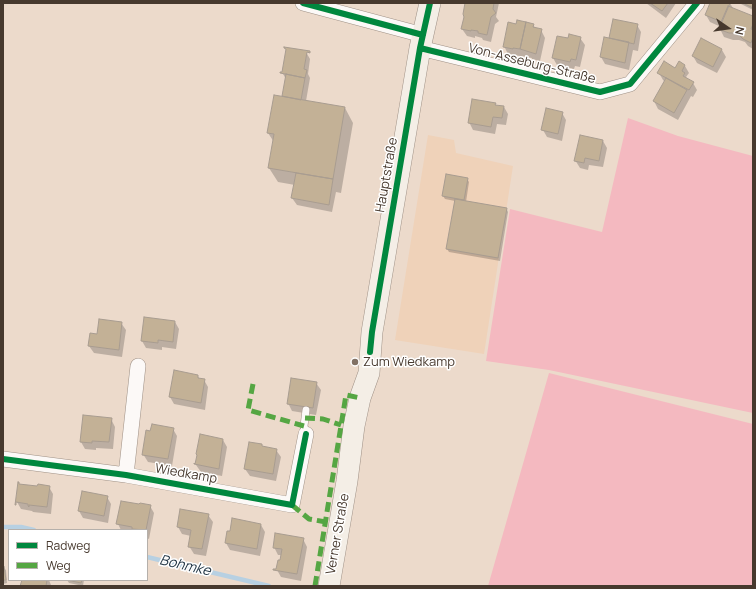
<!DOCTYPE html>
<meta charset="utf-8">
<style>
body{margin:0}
#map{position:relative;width:756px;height:589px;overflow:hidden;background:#ecdacb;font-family:Manrope,sans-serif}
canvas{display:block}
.frame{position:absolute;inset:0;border:4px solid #47392e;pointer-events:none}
.legend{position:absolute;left:8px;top:529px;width:140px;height:52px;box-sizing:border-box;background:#fff;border:1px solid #b5b0ab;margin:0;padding:5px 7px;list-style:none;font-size:12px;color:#47392e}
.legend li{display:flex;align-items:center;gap:8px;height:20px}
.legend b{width:20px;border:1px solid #b5b0ab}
.north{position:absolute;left:708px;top:8px;width:40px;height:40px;-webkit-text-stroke:3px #fff;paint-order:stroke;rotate:103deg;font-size:11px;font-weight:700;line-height:16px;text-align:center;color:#47392e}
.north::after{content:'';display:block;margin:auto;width:14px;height:18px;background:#47392e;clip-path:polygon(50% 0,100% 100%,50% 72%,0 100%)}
</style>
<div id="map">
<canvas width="756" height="589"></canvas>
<div class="frame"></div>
<ul class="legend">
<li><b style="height:5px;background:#00873e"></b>Radweg</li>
<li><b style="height:5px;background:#55a643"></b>Weg</li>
</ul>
<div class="north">N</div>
</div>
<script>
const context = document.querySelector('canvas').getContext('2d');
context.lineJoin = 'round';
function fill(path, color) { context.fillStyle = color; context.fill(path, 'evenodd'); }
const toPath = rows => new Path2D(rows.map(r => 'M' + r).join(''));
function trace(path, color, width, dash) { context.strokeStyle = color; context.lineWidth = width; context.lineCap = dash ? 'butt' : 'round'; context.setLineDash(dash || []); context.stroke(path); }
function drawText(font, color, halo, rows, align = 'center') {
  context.font = font + ' Manrope,sans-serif'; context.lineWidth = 3; context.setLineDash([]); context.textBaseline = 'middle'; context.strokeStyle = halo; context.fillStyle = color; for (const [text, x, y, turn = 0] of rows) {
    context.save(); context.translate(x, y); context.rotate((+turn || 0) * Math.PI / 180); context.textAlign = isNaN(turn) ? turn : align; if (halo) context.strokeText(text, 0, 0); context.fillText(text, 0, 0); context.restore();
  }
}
const built = toPath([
 [428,135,454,140,456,153,513,166,484,354,395,340]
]);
const green = toPath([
 [628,118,678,136,753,156,753,413,549,370,486,361,510,209,602,232],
 [549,373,753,424,753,586,488,586]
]);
const shadow = toPath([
 [466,3,499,3,496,17,499,21,495,24,491,42,483,40,482,38,475,36,475,38,467,36,462,29],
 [646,3,676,3,666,18],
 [711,3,730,3,734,10,753,17,753,49,748,46,745,42,739,40,733,40,724,37,720,29,721,27,710,22,706,15],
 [741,3,753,3,753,10,741,4],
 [516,25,533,25,536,29,541,30,545,38,540,61,532,59,532,58,508,54,504,46],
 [637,25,641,32,638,51,633,50,629,70,605,64,601,57,610,39],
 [580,38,585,45,580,67,575,66,574,69,557,65,553,58,569,39],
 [287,48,306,52,310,59,308,74,310,78,306,101,345,108,353,123,341,193,336,192,332,212,297,205,292,198,295,185,278,182,269,168,274,142,268,133,284,98,283,96,286,79,283,74],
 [722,50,726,57,717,73,697,63,693,56],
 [685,66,689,73,686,77,688,80,693,83,697,90,693,97,691,96,678,120,658,109,654,101,665,82,663,80,659,73,676,69],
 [495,104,496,106,504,107,508,114,506,125,497,124,495,134,473,130,469,122],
 [562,113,566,120,562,141,547,137,543,130],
 [581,136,603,141,607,148,603,167,589,165,588,170,580,168,575,160],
 [467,179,469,182,466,202,506,208,508,212,500,261,449,252,447,249,455,201,445,199,443,196],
 [175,322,179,329,176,349,162,347,162,350,146,348,142,341],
 [121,323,126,330,122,357,94,353,89,346,98,335],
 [197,376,200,379,204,380,208,387,205,410,174,404,170,397],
 [316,383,321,390,316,415,292,411,288,403],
 [111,419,115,427,113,449,96,448,96,450,85,449,81,442],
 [173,429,177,436,172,466,148,462,143,454],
 [223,440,227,447,222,476,201,472,196,465,198,456],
 [263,448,276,450,281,457,276,481,250,476,245,469],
 [49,487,53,494,51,514,33,512,32,511,21,509,17,502],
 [82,492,107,497,111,504,108,523,83,518,79,511],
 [150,506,154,513,149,539,147,538,147,530,121,530,118,524],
 [208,515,213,522,206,556,194,554,189,546,191,536,182,534,178,527],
 [261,525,265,532,260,556,230,550,226,543],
 [303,539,307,547,301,581,281,577,277,570,282,555,278,555,274,547],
 [3,567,6,570,7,583,3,584],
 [23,580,49,580,51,585,51,586,21,586],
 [67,580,84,580,83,586,69,583]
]);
const stream = toPath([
 [3,527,21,527,34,530],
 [147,557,269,586]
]);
const building = toPath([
 [465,3,494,3,493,9,496,13,491,17,487,35,478,33,478,31,471,30,471,31,461,29,464,17,463,14,465,3],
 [650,3,668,3,662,11,650,3],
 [710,3,730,3,722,22,705,15,710,3],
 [743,3,753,3,753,8,743,3],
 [728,6,753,16,753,24,751,29,753,30,753,37,751,43,743,39,739,35,734,33,729,33,718,29,728,6],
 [613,19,638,24,634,44,609,38,613,19],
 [517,20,526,22,520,49,513,48,513,49,503,47,508,22,516,24,517,20],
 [526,22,534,24,533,27,542,29,536,54,520,49,526,22],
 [569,34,581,37,576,60,571,59,570,62,552,58,557,36,568,38,569,34],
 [604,37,629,42,625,63,600,57,604,37],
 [701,38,722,49,713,67,692,56,701,38],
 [284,47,310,51,310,53,307,52,304,69,307,70,305,78,280,73,280,72,282,72,286,49,284,48,284,47],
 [664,61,675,68,679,61,685,65,682,71,685,73,683,76,694,82,689,90,657,73,664,61],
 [286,74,305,78,301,100,282,96,286,74],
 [666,78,687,90,674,113,653,101,666,78],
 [274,95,345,107,333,179,268,168,274,134,267,133,274,95],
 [472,99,496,103,495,105,504,106,502,118,493,117,491,127,468,123,472,99],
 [546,108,563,112,558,134,541,130,546,108],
 [580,135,603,140,599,161,585,158,584,163,574,161,580,135],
 [296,173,333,179,329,205,291,198,296,173],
 [446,174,468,178,464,200,442,196,446,174],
 [455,199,507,208,498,258,446,249,455,199],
 [144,317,175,321,173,342,158,340,158,343,141,341,144,317],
 [99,319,122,322,119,350,88,346,90,333,97,334,99,319],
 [174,370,198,375,198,378,205,379,201,403,169,397,174,370],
 [291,378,317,382,313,408,287,404,291,378],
 [83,415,112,418,109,442,92,441,92,443,80,442,83,415],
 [152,424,174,428,168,459,142,455,146,430,150,431,152,424],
 [200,434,223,439,219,469,194,464,194,463,195,464,197,455,196,454,200,434],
 [249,442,262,444,262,446,277,449,273,474,244,469,249,442],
 [18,482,19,482,19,484,37,486,38,484,50,486,47,507,29,505,29,507,28,506,28,504,16,502,16,505,15,505,18,482],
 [82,491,108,496,104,516,78,511,82,491],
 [121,501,139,504,140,503,151,505,146,530,132,529,132,527,116,524,121,501],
 [180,509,209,514,202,549,188,547,191,530,177,527,180,509],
 [232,518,261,524,257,549,225,543,227,531,230,531,232,518],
 [275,533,304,538,297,574,273,570,273,569,276,569,278,560,280,560,282,549,273,548,275,533],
 [3,566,4,566,6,580,3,580,3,566],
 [22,580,47,580,46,586,20,586,22,580],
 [67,580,82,580,81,583,67,580]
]);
const lane = toPath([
 [306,434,304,426,306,410]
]);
const street = toPath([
 [303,3,423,35],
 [420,48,600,92,630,84,697,3],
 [3,459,126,475,292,505,306,434],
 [126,475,138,366]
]);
const secondary = toPath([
 [329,586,347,481,354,426,360,398,369,373,372,332,420,48,430,3]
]);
const quiet = toPath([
 [253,384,248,410,304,426],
 [305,418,323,419,341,425],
 [292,505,309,519,326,522],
 [315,586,346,395,360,398]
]);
const cycleway = toPath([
 [303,3,423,35],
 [420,48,600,92,630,84,697,3],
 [370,352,372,332,420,48,430,3],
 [3,459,126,475,292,505,306,434]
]);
const markers = [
 [355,362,4,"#817165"]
];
const streetNames = [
 ["Von-Asseburg-Straße",532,64,14],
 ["Hauptstraße",387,175,-80],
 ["Wiedkamp",186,474,10],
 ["Verner Straße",338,534,-80]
];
const poiNames = [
 ["Zum Wiedkamp",363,362]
];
const waterNames = [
 ["Bohmke",185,566,13]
];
fill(built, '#efd2b9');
fill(green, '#f4b9c0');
fill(shadow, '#0003');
trace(stream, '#b7d0e2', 4.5);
fill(building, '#c3b196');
trace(building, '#a89c90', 1);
trace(lane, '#9f9186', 8);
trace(street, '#9f9186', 16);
trace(secondary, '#9f9186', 22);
trace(lane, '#fcf9f7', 7);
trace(street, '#fcf9f7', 15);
trace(secondary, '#f4eee6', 21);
trace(quiet, '#55a643', 5, [10, 5]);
trace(cycleway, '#00873e', 6);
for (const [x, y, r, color] of markers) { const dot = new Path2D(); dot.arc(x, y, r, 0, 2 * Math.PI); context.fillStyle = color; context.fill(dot); trace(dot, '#fff', 1.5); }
drawText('13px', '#47392e', '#fff', streetNames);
drawText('13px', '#47392e', '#fff', poiNames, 'left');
drawText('italic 14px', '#1f3343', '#fff', waterNames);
</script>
